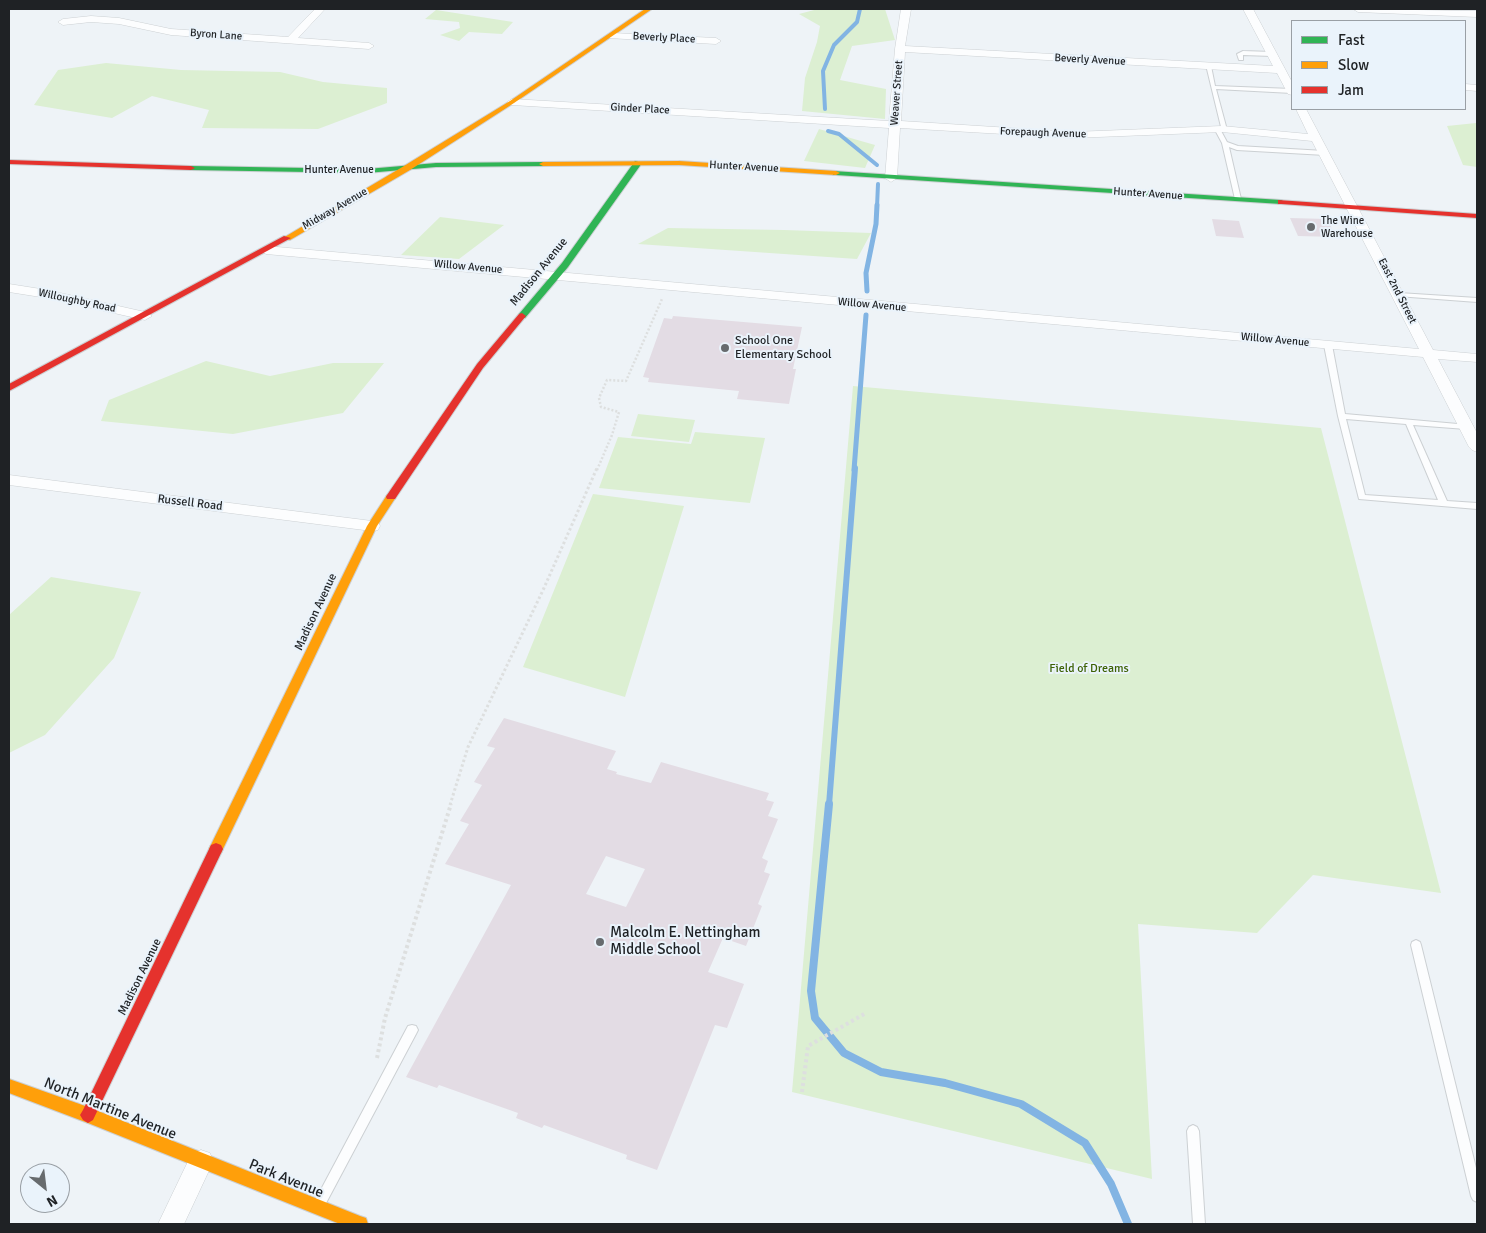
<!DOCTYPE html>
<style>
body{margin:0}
#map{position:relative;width:1486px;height:1233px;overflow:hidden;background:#eef3f7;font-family:Signika,sans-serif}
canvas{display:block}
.frame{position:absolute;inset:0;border:10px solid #1f2225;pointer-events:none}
.legend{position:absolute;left:1291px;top:20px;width:175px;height:90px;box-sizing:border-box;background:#eaf3fb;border:1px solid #999fa5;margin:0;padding:6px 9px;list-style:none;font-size:15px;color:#1f2225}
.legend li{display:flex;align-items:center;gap:10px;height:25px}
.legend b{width:25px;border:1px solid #999fa5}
.north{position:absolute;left:20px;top:1163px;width:50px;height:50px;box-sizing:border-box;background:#eaf3fb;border:1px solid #999fa5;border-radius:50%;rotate:151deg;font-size:14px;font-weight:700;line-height:20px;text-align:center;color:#1f2225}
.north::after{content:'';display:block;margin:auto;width:18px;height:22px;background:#676b6e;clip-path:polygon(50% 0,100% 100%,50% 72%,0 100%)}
</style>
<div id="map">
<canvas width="1486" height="1233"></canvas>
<div class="frame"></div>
<ul class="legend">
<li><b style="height:6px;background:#30b455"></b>Fast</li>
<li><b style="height:6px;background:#ff9f0a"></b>Slow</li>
<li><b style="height:6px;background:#e5322d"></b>Jam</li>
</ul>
<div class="north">N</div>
</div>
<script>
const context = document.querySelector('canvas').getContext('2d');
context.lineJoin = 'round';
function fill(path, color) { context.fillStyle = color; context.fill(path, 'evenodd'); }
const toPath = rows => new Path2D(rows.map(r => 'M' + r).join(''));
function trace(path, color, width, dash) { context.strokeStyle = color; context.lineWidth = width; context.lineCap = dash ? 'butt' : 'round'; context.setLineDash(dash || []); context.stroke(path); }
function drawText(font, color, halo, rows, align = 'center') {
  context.font = font + ' Signika,sans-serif'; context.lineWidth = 4; context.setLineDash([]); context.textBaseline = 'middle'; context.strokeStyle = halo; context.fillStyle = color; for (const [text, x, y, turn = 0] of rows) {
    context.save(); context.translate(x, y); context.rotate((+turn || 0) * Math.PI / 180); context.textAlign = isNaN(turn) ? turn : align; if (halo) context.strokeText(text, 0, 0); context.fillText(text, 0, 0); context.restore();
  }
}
const green = toPath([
 [818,9,885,9,895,40,852,46,840,80,886,89,885,119,802,111,805,78,817,42,820,26,799,14],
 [436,10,513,22,502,34,469,32,459,41,440,35,460,28,459,22,425,19],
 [106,63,181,70,280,72,323,82,387,88,387,103,318,129,202,128,209,110,152,96,112,118,34,105,58,70],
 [1477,121,1477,167,1463,165,1447,126,1476,123],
 [819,129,875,145,865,168,804,161],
 [440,217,504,225,459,259,401,255],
 [668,228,784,230,871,233,857,259,638,244],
 [206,361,270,376,333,363,384,363,343,413,233,434,101,421,109,400],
 [853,386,1321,428,1441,893,1313,875,1257,933,1138,924,1152,1179,792,1092],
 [638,414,695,420,689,442,631,436],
 [695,432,765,438,750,503,599,488,618,437,691,444],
 [593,494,684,506,625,697,523,667],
 [51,577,141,592,114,658,45,735,9,753,9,615]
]);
const streamFar3 = toPath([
 [825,109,823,71,834,45,857,22,860,9],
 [828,131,839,134,877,165],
 [877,207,878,184]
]);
const streamFar2 = toPath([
 [867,291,866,273,876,224,877,205],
 [854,470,866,315]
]);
const streamFar1 = toPath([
 [829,805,855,468]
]);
const stream = toPath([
 [829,804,811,991,815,1018,844,1053,881,1072,945,1083,1021,1104,1085,1143,1111,1184,1128,1224]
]);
const building = toPath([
 [1290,218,1327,219,1336,237,1298,236],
 [1212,219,1239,221,1244,238,1216,236],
 [673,316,802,327,793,369,796,369,789,404,737,399,739,391,648,382,649,378,643,377,664,318,672,319],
 [504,718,616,751,607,769,617,772,616,774,651,783,661,762,769,793,766,800,774,802,768,816,778,819,762,858,768,861,764,872,770,874,758,904,762,906,746,946,723,938,708,972,744,984,727,1028,715,1025,657,1170,626,1159,627,1155,544,1125,542,1128,516,1118,518,1113,439,1085,437,1088,406,1077,511,885,445,864,469,824,460,821,482,785,474,782,495,748,487,746],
 [606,856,645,869,626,907,586,894]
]);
const pathFar2 = toPath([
 [597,470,612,435,619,412,601,407,599,398,607,380,626,381,662,299]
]);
const pathFar1 = toPath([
 [450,805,468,747,544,588,597,468]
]);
const path = toPath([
 [377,1058,385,1018,451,804],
 [802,1092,808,1046,866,1013]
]);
const lane = toPath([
 [1243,51,1272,52,1275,54,1272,56,1243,55,1243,60,1239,60,1237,54,1243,51],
 [1206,65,1211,66,1215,86,1292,89,1292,93,1216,89,1227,130,1222,131,1206,65],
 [1216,129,1220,129,1227,142,1238,146,1325,151,1328,153,1325,155,1237,150,1229,147,1241,199,1238,201,1235,199,1222,143,1215,130,1216,129],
 [1399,293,1477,298,1477,302,1397,296,1397,294,1399,293],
 [1328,343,1332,345,1345,414,1469,425,1470,427,1469,429,1466,429,1413,425,1447,501,1477,503,1477,509,1359,499,1338,416,1324,345,1328,343],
 [1346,419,1406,424,1438,500,1365,495,1346,419],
 [1416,940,1420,942,1421,945,1477,1172,1477,1202,1473,1200,1471,1196,1411,945,1412,942,1416,940],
 [412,1025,416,1026,418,1030,416,1034,325,1205,321,1207,317,1205,315,1201,317,1197,408,1026,412,1025],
 [1193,1125,1197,1127,1199,1131,1205,1224,1193,1224,1187,1131,1189,1127,1193,1125]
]);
const street = toPath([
 [315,9,325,9,298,38,369,43,374,46,369,49,171,35,119,24,91,22,63,25,58,22,63,19,91,16,119,18,171,29,288,37,315,9],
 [901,9,911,9,905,46,1273,66,1243,9,1253,9,1292,82,1292,95,1288,94,1277,73,905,52,901,121,1073,132,1222,126,1308,134,1296,109,1306,109,1433,350,1477,354,1477,362,1438,359,1477,433,1477,452,1472,450,1469,447,1423,357,266,254,260,250,266,246,1419,349,1312,141,1222,132,1073,138,900,128,897,178,891,182,885,178,889,128,512,105,507,102,512,99,889,121,895,49,901,9],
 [1353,9,1477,11,1477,17,1358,12,1353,9],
 [612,33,716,38,721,41,716,44,608,38,607,36,612,33],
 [1465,84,1477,85,1477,91,1465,90,1465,84],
 [9,284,47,290,145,312,152,316,145,320,47,298,9,292,9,284],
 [9,475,372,521,378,522,380,526,378,530,372,531,9,485,9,475],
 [201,1150,210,1153,213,1162,184,1224,158,1224,192,1153,201,1150]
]);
const fast = toPath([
 [635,161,642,163,568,267,525,318,519,318,519,314,562,263,635,161],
 [543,162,547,164,546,166,436,167,367,173,191,170,187,168,191,166,367,169,436,163,543,162],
 [833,171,1281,200,1285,202,1281,204,836,175,833,175,833,171]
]);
const slow = toPath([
 [645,9,652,9,514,103,410,170,290,240,283,238,404,166,510,101,645,9],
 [679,161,836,171,840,173,836,175,679,165,543,166,539,164,543,162,679,161],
 [391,494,396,497,377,526,221,853,216,855,211,853,209,849,367,526,387,495,391,494],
 [9,1079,88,1107,360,1216,366,1218,368,1224,340,1224,88,1123,9,1093,9,1079]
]);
const jam = toPath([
 [9,160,191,166,195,168,191,170,9,164,9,160],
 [1278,200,1477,214,1477,218,1281,204,1278,204,1278,200],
 [284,236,291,238,9,391,9,384,284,236],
 [522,313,526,316,483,368,395,499,387,499,386,497,387,495,477,364,519,314,522,313],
 [216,843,221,845,223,849,93,1120,88,1123,83,1120,80,1115,83,1110,211,845,216,843]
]);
const markers = [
 [1311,227,5,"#676b6e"],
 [725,348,5,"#676b6e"],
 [600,942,5,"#676b6e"]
];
const farStreetnames = [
 ["Byron Lane",216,35,4],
 ["Beverly Place",664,38,3],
 ["Beverly Avenue",1090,60,3],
 ["Weaver Street",897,93,-86],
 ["Ginder Place",640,109,3],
 ["Forepaugh Avenue",1043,133,2],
 ["Hunter Avenue",744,167,3],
 ["Hunter Avenue",339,170],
 ["Hunter Avenue",1148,194,4],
 ["Midway Avenue",335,209,-30],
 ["Willow Avenue",468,267,5],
 ["East 2nd Street",1397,291,63],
 ["Willoughby Road",77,301,12],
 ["Willow Avenue",872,305,5],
 ["Willow Avenue",1275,340,5]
];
const farPoinames = [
 ["The Wine",1321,221],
 ["Warehouse",1321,234]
];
const streetNames = [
 ["Madison Avenue",539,272,-51],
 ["Russell Road",190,503,7],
 ["Madison Avenue",316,612,-65],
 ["Madison Avenue",140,977,-64]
];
const poiNames = [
 ["School One",735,341],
 ["Elementary School",735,355]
];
const parkNames = [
 ["Field of Dreams",1089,669]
];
const nearPoinames = [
 ["Malcolm E. Nettingham",610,933],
 ["Middle School",610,950]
];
const nearStreetnames = [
 ["North Martine Avenue",110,1109,22],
 ["Park Avenue",286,1179,22]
];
fill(green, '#dcefd2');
trace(streamFar3, '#82b4e3', 4);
trace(streamFar2, '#82b4e3', 5);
trace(streamFar1, '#82b4e3', 6);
trace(stream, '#82b4e3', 8);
fill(building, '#e3dce4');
trace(lane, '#ccd0d3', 2);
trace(street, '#ccd0d3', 1);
trace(fast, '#ccd0d3', 2);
trace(slow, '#ccd0d3', 2);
trace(jam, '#ccd0d3', 2);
trace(pathFar2, '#dddfdf', 2.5, [2, 2]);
trace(pathFar1, '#dddfdf', 3, [2.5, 2.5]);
trace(path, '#dddfdf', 4, [3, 3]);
fill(lane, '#fcfdfe');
fill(street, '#fcfdfe');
fill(fast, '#30b455');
fill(slow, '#ff9f0a');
fill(jam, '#e5322d');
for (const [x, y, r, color] of markers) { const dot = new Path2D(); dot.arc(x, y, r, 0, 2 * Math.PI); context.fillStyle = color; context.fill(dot); trace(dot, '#eaf3fb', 2); }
drawText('11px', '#1f2225', '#eaf3fb', farStreetnames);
drawText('11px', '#1f2225', '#eaf3fb', farPoinames, 'left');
drawText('12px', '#1f2225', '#eaf3fb', streetNames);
drawText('12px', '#1f2225', '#eaf3fb', poiNames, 'left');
drawText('12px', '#3d6205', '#eaf3fb', parkNames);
drawText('15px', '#1f2225', '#eaf3fb', nearPoinames, 'left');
drawText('15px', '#1f2225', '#eaf3fb', nearStreetnames);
</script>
